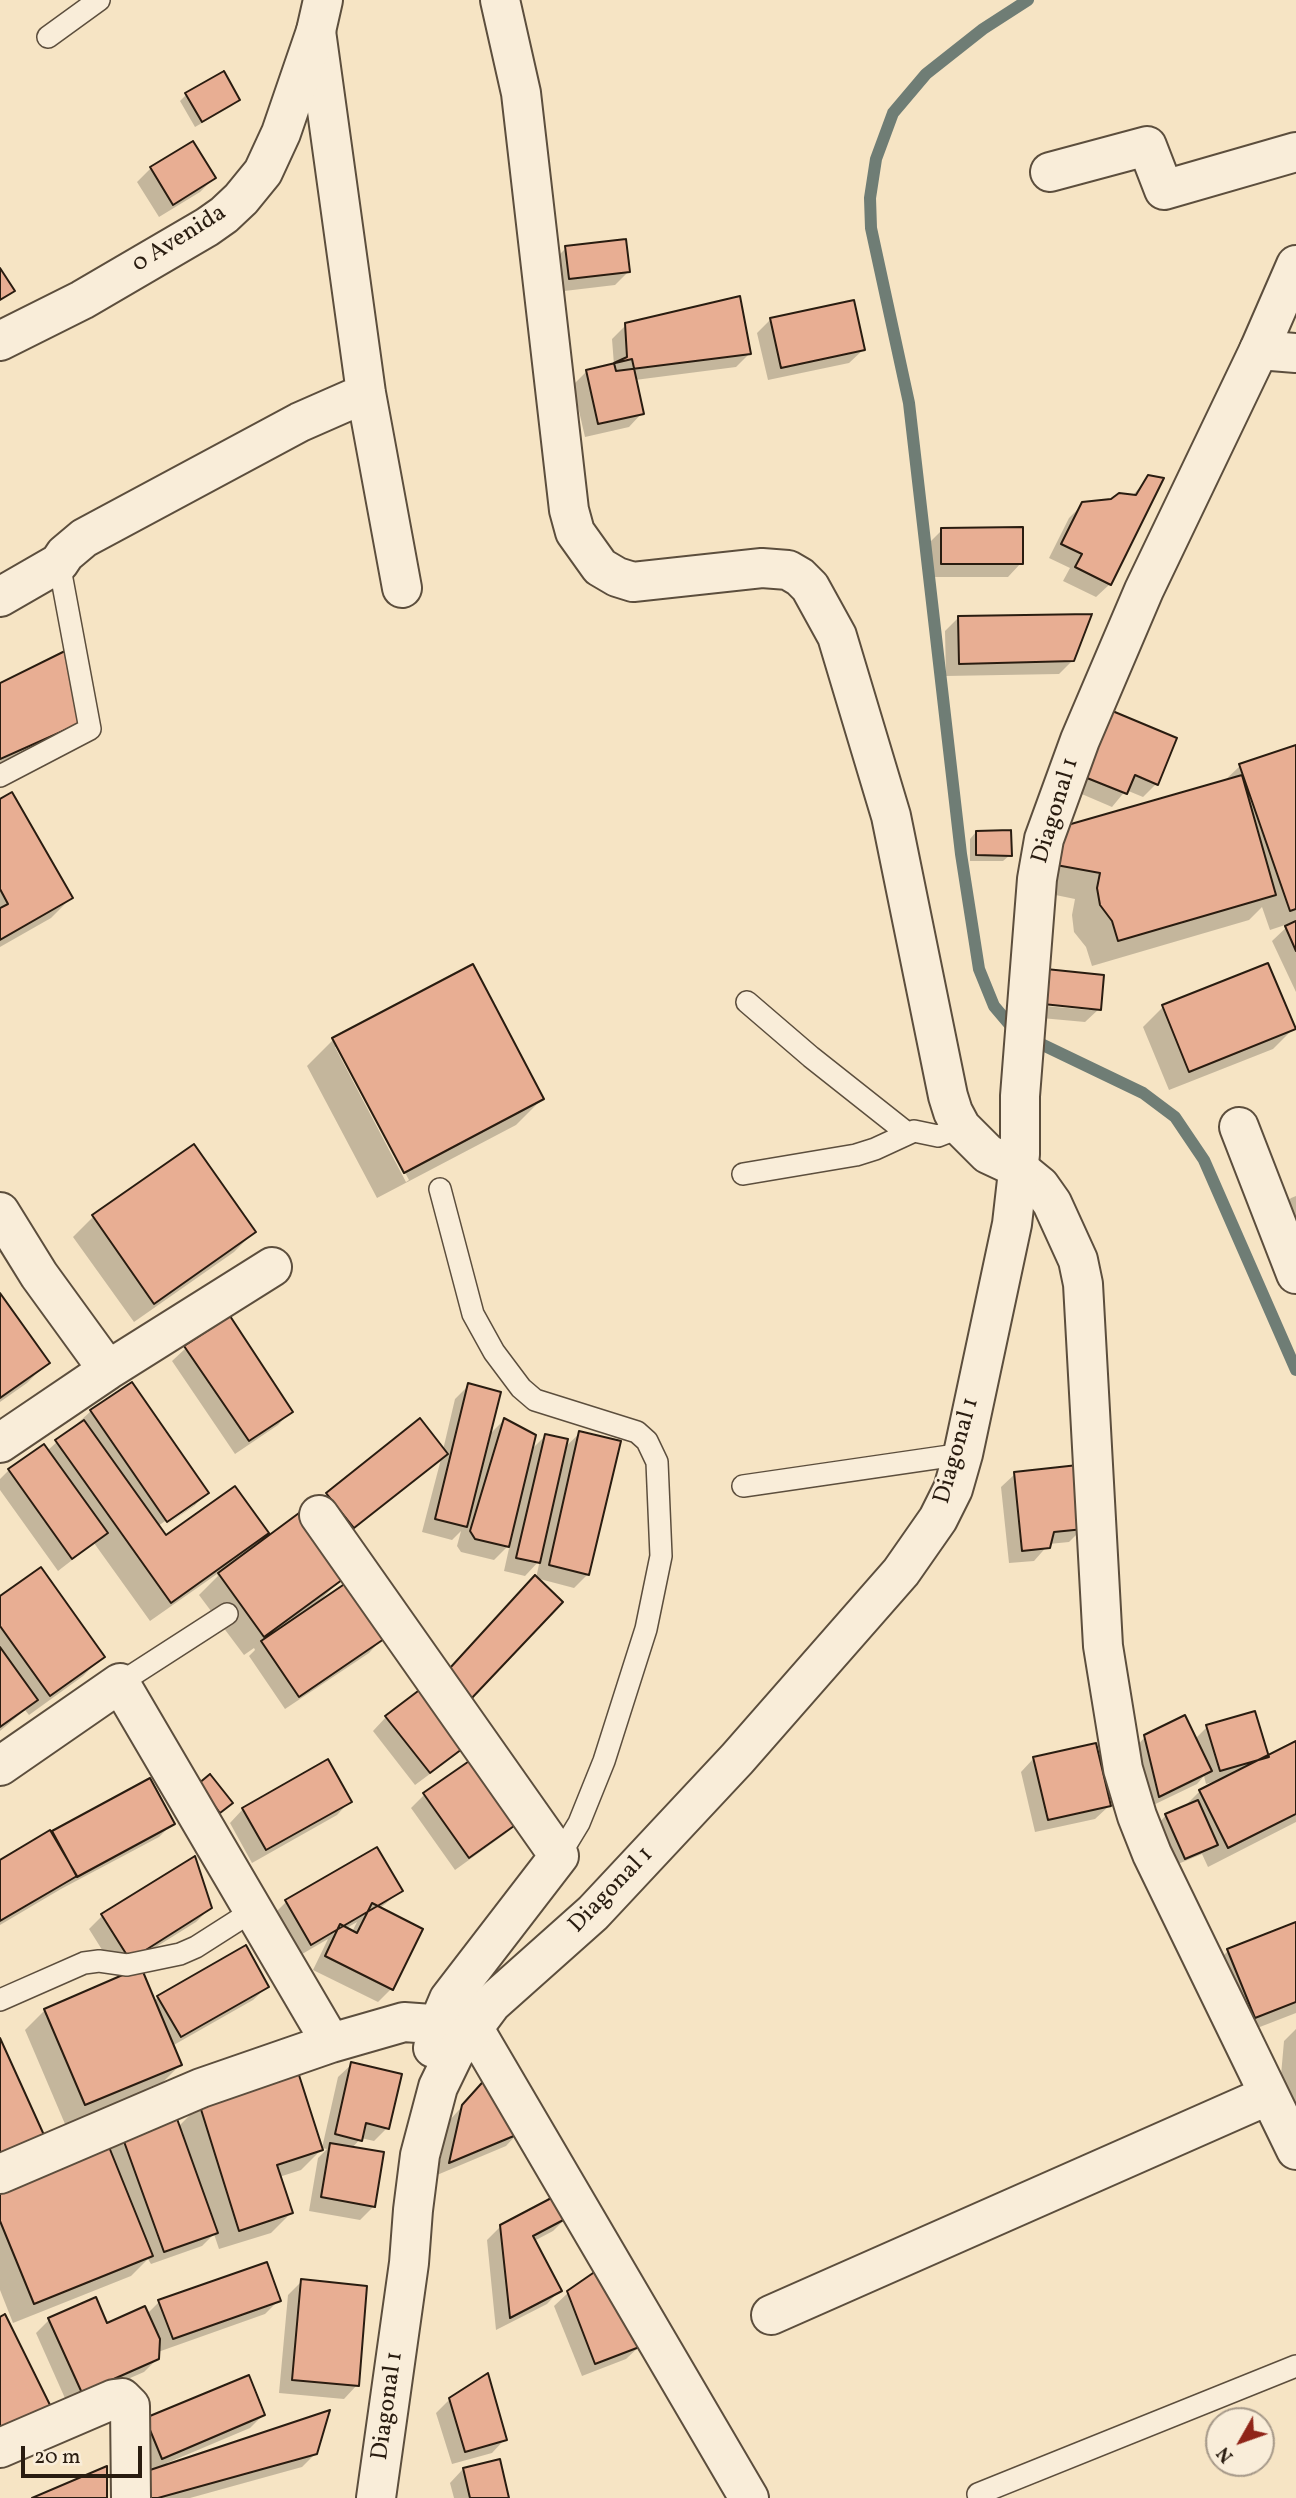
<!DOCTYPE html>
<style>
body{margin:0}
#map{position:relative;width:1296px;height:2498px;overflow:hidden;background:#f6e4c4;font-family:Vollkorn,serif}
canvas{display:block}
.north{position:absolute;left:1205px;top:2407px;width:70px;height:70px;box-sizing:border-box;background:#f9edd9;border:2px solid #a69989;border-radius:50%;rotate:230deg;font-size:19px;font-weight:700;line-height:28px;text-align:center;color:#291c10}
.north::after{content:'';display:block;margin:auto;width:24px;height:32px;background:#8f2418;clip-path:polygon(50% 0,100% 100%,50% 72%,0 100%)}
.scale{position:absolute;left:21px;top:2446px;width:121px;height:32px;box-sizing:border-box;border:4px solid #291c10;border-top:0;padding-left:9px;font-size:21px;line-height:24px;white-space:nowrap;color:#291c10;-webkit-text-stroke:5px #f9edd9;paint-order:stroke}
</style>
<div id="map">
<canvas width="1296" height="2498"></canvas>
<div class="north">N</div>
<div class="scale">20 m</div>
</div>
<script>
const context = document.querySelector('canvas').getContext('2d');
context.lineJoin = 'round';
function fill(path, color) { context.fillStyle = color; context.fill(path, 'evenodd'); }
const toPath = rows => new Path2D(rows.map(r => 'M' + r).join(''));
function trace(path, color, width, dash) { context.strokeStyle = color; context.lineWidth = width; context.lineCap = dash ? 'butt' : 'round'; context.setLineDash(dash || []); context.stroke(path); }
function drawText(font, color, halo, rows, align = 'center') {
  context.font = font + ' Vollkorn,serif'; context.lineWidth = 5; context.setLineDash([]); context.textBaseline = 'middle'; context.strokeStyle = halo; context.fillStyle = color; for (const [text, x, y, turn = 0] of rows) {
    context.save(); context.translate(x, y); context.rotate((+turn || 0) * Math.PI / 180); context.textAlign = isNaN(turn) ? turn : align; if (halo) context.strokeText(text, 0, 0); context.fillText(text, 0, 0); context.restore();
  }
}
const shadow = toPath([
 [186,95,238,99,232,106,195,127,180,101],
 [151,168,214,178,200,192,159,217,137,182],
 [566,248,628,272,615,285,556,292,553,261],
 [771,319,863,350,849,363,768,380,757,333],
 [626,325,749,354,736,367,635,380,642,413,629,427,585,437,573,385,587,371,614,365,612,339],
 [1149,477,1110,584,1096,597,1063,581,1070,568,1049,558,1069,518,1083,504,1132,496],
 [942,530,1021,563,1008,577,929,577,929,543],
 [958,618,1073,660,1059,674,946,676,945,631],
 [0,685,79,723,0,769],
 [1096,725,1156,784,1143,797,1126,790,1112,807,1070,789],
 [1296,746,1296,992,1272,941,1291,923,1270,930,1262,907,1249,920,1092,966,1086,947,1074,932,1072,915,1075,899,1031,890,1038,854,1223,782,1240,766],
 [0,801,71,898,51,918,0,947],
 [976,832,1010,855,1003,861,970,861,970,839],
 [1033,984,1099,1009,1085,1022,1030,1017],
 [1034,1001,1089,1007,1089,1010,1034,1005],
 [1163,1007,1293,1029,1273,1049,1169,1090,1143,1027],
 [333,1040,542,1099,516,1125,377,1198,307,1066],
 [335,1047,339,1047,409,1180,406,1182],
 [1296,1196,1296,1285,1271,1218,1291,1198],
 [93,1217,254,1232,234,1252,134,1322,73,1237],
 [0,1296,47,1363,27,1383,0,1402],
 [186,1348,291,1411,278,1425,235,1454,172,1361],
 [469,1385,488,1436,504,1420,530,1451,545,1436,564,1448,580,1433,588,1574,574,1588,536,1578,540,1560,525,1576,504,1571,510,1544,494,1560,461,1552,457,1546,461,1531,452,1540,422,1532,441,1459,339,1540,314,1508,327,1494,443,1450,455,1399],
 [91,1411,207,1493,194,1506,160,1529,165,1537,267,1533,251,1548,253,1550,344,1577,317,1603,382,1639,369,1653,285,1709,249,1656,255,1650,254,1648,244,1655,199,1595,218,1576,217,1574,150,1621,94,1543,58,1571,0,1490,0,1479,9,1470,47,1451],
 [194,1501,194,1505,160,1529,158,1526],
 [1015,1474,1083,1528,1069,1542,1049,1544,1034,1561,1009,1563,1001,1487],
 [0,1598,103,1656,83,1676,29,1715,25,1710,0,1731],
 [386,1717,468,1743,454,1756,415,1785,373,1731],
 [1207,1727,1267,1757,1296,1743,1296,1822,1208,1867,1202,1854,1178,1864,1160,1822,1166,1815,1183,1808,1200,1791,1217,1783,1216,1781,1206,1784,1204,1776,1197,1784,1145,1809,1132,1751,1145,1737,1195,1739],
 [1034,1758,1109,1806,1095,1819,1035,1832,1021,1772],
 [474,1759,519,1821,505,1834,455,1870,411,1808,424,1795],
 [149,1780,173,1823,159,1837,61,1889,0,1925,0,1862],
 [350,1801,337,1815,252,1863,230,1823,243,1809],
 [401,1891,379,1909,391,1989,378,2002,313,1970,328,1939,297,1957,273,1915,286,1902],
 [357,1922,352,1932,345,1929],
 [210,1908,196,1922,116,1972,89,1929,102,1916],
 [1296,1924,1296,2013,1234,2037,1208,1971,1228,1951],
 [267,1987,253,2000,172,2046,180,2065,160,2085,65,2124,25,2030,45,2010,154,2002,158,1997],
 [1296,2029,1296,2113,1277,2121,1284,2041],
 [352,2064,387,2128,374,2141,361,2138,352,2148,373,2207,360,2220,309,2211,318,2158,327,2149,322,2148,338,2077],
 [476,2091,519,2132,506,2146,437,2175,449,2121],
 [200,2105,321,2150,301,2170,279,2177,291,2213,271,2233,219,2249,214,2234,202,2246,151,2264,148,2259,131,2276,13,2323,0,2290,0,2187,109,2151,123,2138,178,2127],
 [567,2217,553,2231,534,2241,560,2290,547,2304,496,2330,487,2240,501,2226],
 [608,2265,640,2346,626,2359,582,2376,554,2306,568,2293],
 [302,2281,357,2385,344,2399,279,2393,288,2295],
 [279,2300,265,2314,158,2352,158,2358,144,2372,68,2405,36,2333,50,2319,106,2325,147,2314,159,2302],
 [450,2399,505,2439,492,2453,452,2464,436,2413],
 [263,2415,250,2428,167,2463,168,2466,316,2453,302,2467,190,2498,127,2498,146,2419],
 [463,2469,508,2498,454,2498,450,2483]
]);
const stream = toPath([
 [1028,0,983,29,926,74,893,113,876,159,870,198,871,228,909,403,961,854,979,969,994,1006,1016,1032,1143,1093,1175,1117,1204,1160,1296,1370]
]);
const building = toPath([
 [224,71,240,100,202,122,185,93,224,71],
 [193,141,216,178,173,205,150,167,193,141],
 [626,239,630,272,569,279,565,246,626,239],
 [0,268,15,291,0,300,0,268],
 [740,296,751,354,616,371,614,363,627,357,625,323,740,296],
 [854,300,865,350,781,368,770,318,854,300],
 [632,359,644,414,598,424,586,370,632,359],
 [1148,475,1164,478,1111,585,1075,567,1082,554,1061,544,1082,502,1111,499,1119,493,1136,495,1148,475],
 [1023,527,1023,564,941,564,941,528,1023,527],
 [1092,614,1074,661,959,664,958,616,1092,614],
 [71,648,81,723,0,759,0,683,71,648],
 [1110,710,1177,738,1158,785,1135,775,1127,794,1082,776,1110,710],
 [1296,745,1296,909,1290,911,1239,764,1296,745],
 [1242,775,1276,895,1118,941,1112,921,1100,905,1097,888,1100,873,1056,865,1064,826,1242,775],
 [12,792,73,898,0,940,0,908,8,904,0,889,0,799,12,792],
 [1011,830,1012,856,976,855,976,831,1011,830],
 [1296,921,1296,951,1285,926,1296,921],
 [1268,963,1296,1029,1189,1072,1162,1005,1268,963],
 [473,964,544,1099,404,1173,332,1038,473,964],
 [1046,969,1104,975,1101,1010,1043,1004,1046,969],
 [194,1144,256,1232,154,1304,92,1215,194,1144],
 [0,1293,50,1363,0,1398,0,1293],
 [230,1316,293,1412,249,1441,184,1346,230,1316],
 [132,1382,209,1493,167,1522,90,1410,132,1382],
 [468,1383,501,1392,467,1527,435,1519,468,1383],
 [420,1418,448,1454,354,1528,326,1493,420,1418],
 [504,1418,536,1435,509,1547,475,1539,470,1531,504,1418],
 [84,1420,166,1535,235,1486,269,1533,171,1603,55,1440,84,1420],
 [579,1431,621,1441,589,1575,549,1565,579,1431],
 [545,1434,568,1439,540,1563,516,1558,545,1434],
 [44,1444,108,1533,72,1559,8,1469,44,1444],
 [1078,1465,1084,1529,1054,1532,1050,1548,1022,1551,1014,1472,1078,1465],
 [299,1513,346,1577,264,1637,218,1573,299,1513],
 [41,1567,105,1657,50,1696,0,1626,0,1596,41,1567],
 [535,1575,563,1602,470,1700,450,1668,535,1575],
 [346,1583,384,1639,299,1697,261,1641,346,1583],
 [0,1647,38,1700,0,1727,0,1647],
 [426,1685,470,1743,430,1773,385,1716,426,1685],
 [1255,1711,1269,1757,1220,1771,1206,1725,1255,1711],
 [1185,1715,1212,1771,1159,1797,1144,1735,1185,1715],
 [1296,1741,1296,1814,1228,1848,1199,1790,1296,1741],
 [1096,1743,1111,1806,1048,1820,1033,1757,1096,1743],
 [475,1757,521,1821,469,1858,423,1793,475,1757],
 [328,1759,352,1802,266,1850,242,1808,328,1759],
 [210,1774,233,1803,220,1813,198,1784,210,1774],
 [150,1778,175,1824,77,1877,52,1831,150,1778],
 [1198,1800,1218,1845,1185,1859,1165,1814,1198,1800],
 [50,1830,77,1876,0,1921,0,1860,50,1830],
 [377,1847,403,1891,311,1945,285,1900,377,1847],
 [195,1856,212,1908,130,1960,101,1914,195,1856],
 [372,1903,423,1929,393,1990,325,1956,340,1924,357,1933,372,1903],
 [1296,1922,1296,2002,1255,2018,1227,1949,1296,1922],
 [246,1945,269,1987,181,2037,157,1996,246,1945],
 [141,1967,182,2065,85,2105,44,2009,141,1967],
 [0,2038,44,2135,0,2155,0,2038],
 [351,2062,402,2074,389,2129,366,2123,362,2141,335,2134,351,2062],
 [298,2072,323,2150,277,2165,293,2213,239,2231,199,2103,298,2072],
 [489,2075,521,2133,449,2163,462,2105,489,2075],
 [176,2116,218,2233,164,2252,122,2136,176,2116],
 [107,2142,153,2256,34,2304,0,2221,0,2185,107,2142],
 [330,2143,384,2152,375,2207,321,2197,330,2143],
 [557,2195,569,2217,533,2236,562,2291,510,2318,500,2225,557,2195],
 [267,2262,281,2301,173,2339,158,2300,267,2262],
 [609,2262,642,2346,595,2364,567,2291,609,2262],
 [301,2279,367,2286,359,2386,292,2380,301,2279],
 [96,2297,107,2323,145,2306,160,2339,159,2359,82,2393,48,2318,96,2297],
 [5,2314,51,2407,0,2431,0,2317,5,2314],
 [488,2373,507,2440,465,2452,449,2398,488,2373],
 [249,2375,265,2415,162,2459,145,2418,249,2375],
 [330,2410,317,2454,158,2498,138,2498,141,2473,330,2410],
 [500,2459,509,2498,470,2498,463,2468,500,2459],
 [107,2466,107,2498,32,2498,107,2466]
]);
const service = toPath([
 [48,37,99,0],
 [0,776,90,729,59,563],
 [747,1002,811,1057,907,1133],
 [743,1174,856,1155,875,1149,914,1131,938,1136,961,1127],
 [440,1189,473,1314,494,1352,521,1388,535,1400,637,1432,647,1441,657,1462,661,1556,646,1629,604,1761,579,1823,559,1856],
 [743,1486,963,1454],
 [120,1683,227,1614],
 [0,2000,84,1963,99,1961,127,1965,180,1954,196,1947,254,1910],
 [978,2494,1296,2366]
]);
const minor = toPath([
 [500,0,521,93,569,510,575,532,600,567,617,577,633,582,762,568,788,570,800,577,810,587,837,636,891,816,948,1096,953,1112,961,1127,988,1154,1018,1168,1040,1186,1052,1203,1078,1260,1083,1284,1103,1646,1123,1769,1137,1816,1152,1854,1296,2150],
 [316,31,366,393,402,588],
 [1050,172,1147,146,1164,190,1296,152],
 [1259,350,1296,353],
 [0,597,59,563,65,554,84,538,300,422,366,393],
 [1239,1127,1296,1274],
 [0,1212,39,1275,108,1370],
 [0,1443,108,1370,272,1267],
 [319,1515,559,1856,449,1999,438,2025,433,2048],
 [0,1766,120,1683,331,2043],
 [0,2174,201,2088,331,2043,404,2022,473,2027,749,2498],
 [771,2315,1269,2095],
 [0,2448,114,2399,122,2398,130,2406,131,2498]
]);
const tertiary = toPath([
 [0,341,82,300,207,227,224,215,241,199,263,172,281,133,316,31,323,0],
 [376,2498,409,2263,413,2210,420,2155,438,2087,454,2054,492,2003,593,1913,737,1759,901,1572,938,1519,953,1489,963,1454,1012,1224,1020,1154,1020,1096,1037,879,1044,839,1080,740,1144,590,1259,350,1296,265]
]);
const streetNames = [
 ["0 Avenida",180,240,-32],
 ["Diagonal 1",1057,811,-73],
 ["Diagonal 1",958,1451,-74],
 ["Diagonal 1",612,1891,-46],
 ["Diagonal 1",389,2406,-82]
];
fill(shadow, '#0003');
trace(stream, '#6f7d75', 12);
fill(building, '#e8ae93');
trace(building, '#291c10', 2);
trace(service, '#5c4e3d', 24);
trace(minor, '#5c4e3d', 42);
trace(tertiary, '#5c4e3d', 42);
trace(service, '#f9edd9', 21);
trace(minor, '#f9edd9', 38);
trace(tertiary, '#f9edd9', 38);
drawText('24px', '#291c10', '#f9edd9', streetNames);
</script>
